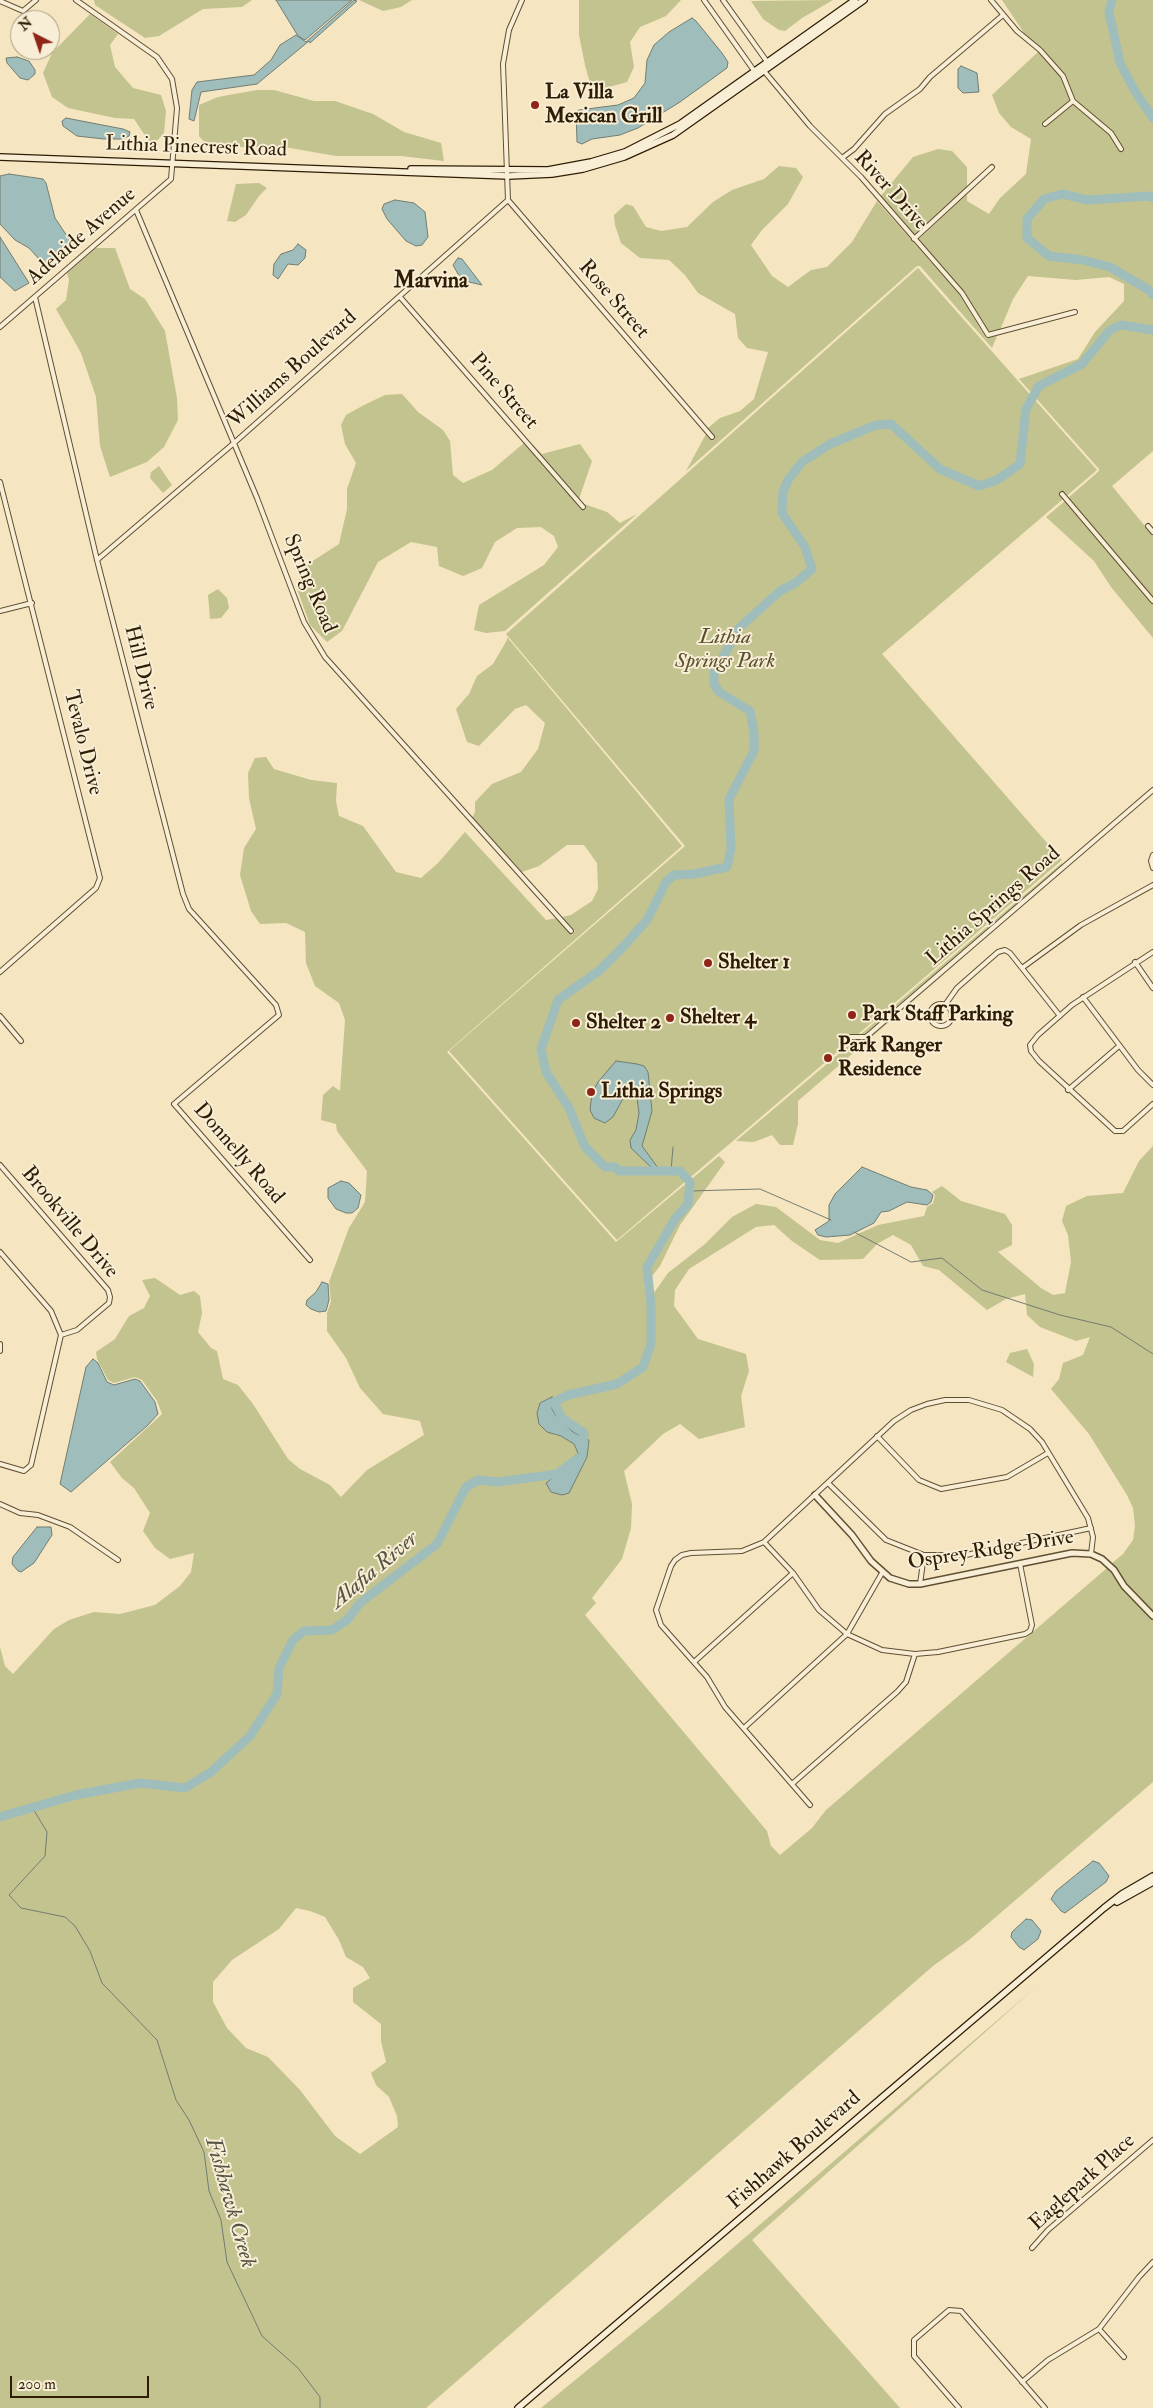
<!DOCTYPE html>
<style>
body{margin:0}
#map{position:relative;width:1153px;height:2408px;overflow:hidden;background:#f5e5c0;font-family:"IM FELL Double Pica",serif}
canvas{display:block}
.north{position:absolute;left:10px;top:10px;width:50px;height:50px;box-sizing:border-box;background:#f8eed6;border:1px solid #a79a82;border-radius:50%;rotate:319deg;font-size:14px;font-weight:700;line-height:20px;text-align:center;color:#2e1d04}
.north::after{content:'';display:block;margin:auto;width:18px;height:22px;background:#8f2418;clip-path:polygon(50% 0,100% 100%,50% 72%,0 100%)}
.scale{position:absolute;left:10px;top:2376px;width:139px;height:22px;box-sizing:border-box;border:2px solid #2e1d04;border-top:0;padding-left:6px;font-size:15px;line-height:18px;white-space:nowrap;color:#2e1d04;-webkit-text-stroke:4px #f8eed6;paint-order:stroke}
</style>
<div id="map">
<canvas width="1153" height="2408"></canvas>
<div class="north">N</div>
<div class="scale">200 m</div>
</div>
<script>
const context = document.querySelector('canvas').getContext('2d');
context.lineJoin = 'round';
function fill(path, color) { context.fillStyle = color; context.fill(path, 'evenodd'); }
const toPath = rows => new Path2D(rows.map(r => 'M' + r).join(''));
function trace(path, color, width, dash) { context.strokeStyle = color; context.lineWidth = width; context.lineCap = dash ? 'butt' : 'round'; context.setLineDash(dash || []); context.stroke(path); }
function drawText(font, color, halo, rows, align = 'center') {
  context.font = font + ' "IM FELL Double Pica",serif'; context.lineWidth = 4; context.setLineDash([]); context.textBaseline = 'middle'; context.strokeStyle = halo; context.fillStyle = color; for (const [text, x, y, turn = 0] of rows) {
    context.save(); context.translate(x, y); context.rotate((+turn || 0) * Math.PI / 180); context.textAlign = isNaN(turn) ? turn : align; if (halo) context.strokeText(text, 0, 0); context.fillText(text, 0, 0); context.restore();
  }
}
const green = toPath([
 [94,0,252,0,242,7,203,9,159,36,145,38,95,5],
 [359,0,412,0,401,7,383,11],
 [579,0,681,0,666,16,640,27,630,42,634,67,627,82,598,90,590,83,585,65,579,35],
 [833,0,802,18,785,31,779,30,763,19,751,1],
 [1002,0,1153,0,1153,451,1112,486,1153,536,1153,597,1068,498,1099,471,1099,469,1019,379,1078,359,1095,332,1124,301,1124,284,1109,277,1076,280,1028,276,1013,299,1000,330,988,332,964,292,918,240,967,194,967,201,989,214,1000,198,1026,174,1031,139,1011,127,999,113,992,95,1038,52,1061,77,1070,100,1041,124,1044,128,1073,104,1109,134,1120,152,1124,150,1112,131,1075,99,1065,74,1042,48,1026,36],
 [90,14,118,34,110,45,115,67,133,88,161,95,166,111,164,133,152,146,134,119,115,118,68,108,52,97,43,73,52,53],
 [257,90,274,90,314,101,335,101,373,114,404,132,441,143,444,161,401,156,336,156,284,147,209,147,199,136,199,105,218,97],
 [938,149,952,151,967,167,967,187,914,236,880,197,913,157],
 [779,166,796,168,803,177,788,204,762,230,751,245,772,276,788,287,811,270,827,267,852,242,877,201,960,295,986,338,997,336,992,348,920,266,917,266,686,471,706,434,712,441,715,438,708,428,720,418,740,411,754,399,768,352,747,348,738,338,735,314,698,293,685,275,669,260,640,258,621,243,615,225,614,215,626,204,633,206,646,227,661,231,687,227,713,202,732,190,764,179],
 [259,183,267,188,259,196,246,215,235,222,227,221,236,184],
 [96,248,115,248,130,289,145,299,165,331,177,398,178,420,164,447,147,462,110,477,100,446,96,397,81,353,56,309,66,300,69,280,67,273],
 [918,268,1097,470,882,654,1062,860,617,1240,449,1051,685,846,506,634],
 [402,394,418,412,443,430,450,441,453,475,463,483,492,470,524,443,583,510,586,508,584,504,607,512,620,523,637,514,505,631,486,633,474,630,479,605,544,565,558,547,554,536,541,527,517,528,495,542,482,568,463,576,439,566,437,547,411,542,378,562,342,631,327,642,310,625,296,586,305,566,339,544,347,509,347,489,356,463,345,444,341,425,346,415,364,405,385,395],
 [528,440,542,454,580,444,592,461,579,499],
 [159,466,172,485,163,493,150,478,151,472],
 [1065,501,1153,605,1153,638,1111,587,1094,561,1046,517],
 [218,589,227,598,229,608,221,618,210,619,208,595],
 [507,637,682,846,447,1052,616,1242,719,1156,725,1162,680,1225,660,1266,644,1286,651,1297,668,1273,705,1244,732,1217,756,1204,776,1207,820,1240,838,1243,878,1225,924,1216,927,1207,933,1203,935,1195,932,1192,942,1186,961,1201,1005,1214,1012,1225,1012,1245,998,1252,1041,1288,1053,1295,1065,1293,1071,1262,1068,1235,1062,1221,1066,1206,1087,1196,1123,1193,1139,1161,1153,1146,1153,1612,1126,1584,1111,1564,1123,1554,1133,1540,1135,1526,1133,1508,1127,1495,1089,1434,1051,1389,1059,1379,1063,1363,1083,1355,1090,1337,1076,1341,1040,1327,1027,1315,1025,1294,1006,1299,987,1310,939,1270,923,1266,911,1245,893,1235,877,1244,863,1259,820,1260,792,1241,774,1225,756,1227,689,1269,675,1290,674,1306,698,1339,746,1354,749,1371,741,1396,745,1427,699,1439,680,1424,663,1434,624,1471,632,1504,631,1528,622,1559,592,1598,596,1603,585,1615,767,1831,771,1846,780,1855,812,1828,826,1810,1107,1568,1122,1587,1148,1612,1153,1621,1153,1782,969,1940,933,1966,426,2408,0,2408,0,1647,5,1666,13,1674,54,1629,69,1620,94,1612,120,1614,155,1605,180,1586,191,1572,194,1553,170,1559,155,1548,143,1531,150,1513,134,1488,122,1478,110,1462,162,1414,157,1401,142,1380,135,1377,114,1383,108,1380,97,1359,96,1352,115,1339,129,1316,144,1308,150,1296,142,1280,155,1278,180,1295,194,1291,200,1296,202,1313,198,1332,211,1348,217,1351,223,1379,238,1385,253,1404,288,1459,300,1469,330,1485,341,1497,367,1470,424,1435,420,1421,383,1414,360,1388,346,1358,327,1331,327,1313,331,1301,329,1282,349,1228,365,1202,367,1171,337,1131,336,1124,321,1120,323,1095,333,1086,340,1091,345,1020,339,1003,315,986,306,963,305,932,286,923,260,924,251,911,240,875,244,848,256,829,249,798,248,773,255,758,266,757,274,769,311,780,337,783,336,801,339,816,363,826,396,872,421,878,438,863,465,832,546,920,557,918,572,935,575,931,562,917,571,915,592,901,598,889,597,863,584,845,567,845,539,866,522,872,472,818,475,812,475,802,492,784,521,772,538,749,545,723,526,705,515,709,479,746,467,742,456,709,469,694,477,676,493,664,507,640],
 [552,1397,552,1409,556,1416,573,1432,589,1440,587,1457,581,1469,559,1475,578,1453,574,1444,561,1436,554,1435,540,1403],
 [296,1908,310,1911,325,1917,339,1940,346,1957,363,1967,370,1978,353,1988,353,2002,381,2024,381,2041,386,2062,371,2073,376,2085,389,2097,397,2116,398,2127,360,2154,335,2136,300,2090,268,2057,246,2048,227,2028,213,2002,213,1982,232,1960,279,1929],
 [1062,863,1063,864,865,1034,861,1034],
 [965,956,798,1101,798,1124,793,1145,780,1145,772,1135,754,1142,736,1141,855,1040,868,1039],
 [1027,1349,1034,1364,1033,1377,1006,1362,1010,1353],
 [1037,1986,752,2240,900,2408,541,2408,662,2309]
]);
const water = toPath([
 [276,0,352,0,305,40,298,36,276,0],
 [354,0,357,1,310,43,309,41,257,84,201,92,194,121,189,119,192,90,197,82,254,75,271,60,280,45,296,35,306,42,354,0],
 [692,18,696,21,722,53,728,62,727,68,680,102,638,128,620,135,592,139,582,144,577,142,576,112,579,110,618,105,634,98,645,83,647,60,654,45,669,32,692,18],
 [17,57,29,61,35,70,35,74,28,80,20,78,7,63,6,58,17,57],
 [961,66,977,73,979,92,963,93,958,88,958,69,961,66],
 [66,118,123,129,130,132,129,136,123,139,104,139,77,136,63,126,62,121,66,118],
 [9,174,43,179,46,183,55,218,65,233,79,247,50,271,29,248,15,240,0,224,0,176,9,174],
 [395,200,414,203,425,212,428,237,422,245,416,246,406,241,387,219,382,209,384,204,395,200],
 [0,237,29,283,15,291,0,277,0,237],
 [298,244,306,250,305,258,298,265,288,264,278,279,273,275,274,264,281,254,293,250,298,244],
 [458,258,462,259,482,285,469,282,458,274,453,265,458,258],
 [616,1061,637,1064,644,1066,648,1072,652,1111,642,1146,661,1172,656,1172,631,1148,630,1140,636,1130,639,1113,637,1098,632,1093,626,1093,613,1117,605,1123,594,1118,590,1110,592,1093,598,1082,616,1061],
 [862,1167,911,1187,927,1190,933,1195,931,1202,927,1205,907,1202,889,1211,881,1212,874,1223,850,1235,826,1237,818,1235,815,1230,829,1221,829,1205,835,1194,862,1167],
 [341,1181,349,1183,361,1195,358,1208,352,1213,346,1213,336,1209,328,1198,328,1188,341,1181],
 [322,1282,328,1284,329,1300,326,1311,319,1312,311,1309,306,1305,307,1300,316,1292,322,1282],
 [93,1359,98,1363,107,1382,114,1385,135,1379,140,1381,155,1402,158,1414,147,1426,71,1492,60,1484,86,1367,93,1359],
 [552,1397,552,1409,556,1416,573,1432,589,1440,587,1457,569,1493,562,1495,551,1492,546,1483,569,1465,578,1453,574,1444,561,1436,547,1432,539,1424,537,1413,540,1403,552,1397],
 [37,1527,51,1527,52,1535,34,1563,21,1572,18,1571,12,1564,13,1557,37,1527],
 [1093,1861,1099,1863,1109,1876,1106,1882,1065,1913,1061,1911,1051,1899,1056,1891,1093,1861],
 [1026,1919,1032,1920,1041,1931,1038,1939,1024,1950,1019,1947,1011,1937,1012,1932,1026,1919]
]);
const stream = toPath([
 [671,1171,673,1147],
 [690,1191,760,1189,831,1220],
 [854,1232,911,1262,942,1258,982,1290,1060,1315,1111,1327,1153,1354],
 [32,1807,47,1832,45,1856,9,1895,21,1908,65,1917,75,1926,90,1951,102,1983,157,2040,176,2100,189,2120,204,2152,209,2191,221,2220,227,2262,262,2336,298,2368,320,2397,320,2408]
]);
const river = toPath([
 [1112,0,1109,12,1120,63,1136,93,1153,118],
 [1153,198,1150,196,1088,200,1062,194,1044,199,1027,219,1027,238,1049,256,1083,260,1110,267,1149,290,1153,295],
 [583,1447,584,1433,562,1418,554,1402,568,1395,617,1384,643,1367,651,1344,651,1305,647,1267,675,1219,688,1204,690,1182,680,1171,619,1171,615,1167,605,1167,585,1147,569,1108,546,1072,541,1049,558,1000,600,970,623,947,647,920,666,882,674,875,694,874,727,867,731,849,729,799,754,751,754,733,750,711,719,692,714,684,714,673,739,628,780,591,797,582,812,569,805,547,782,513,783,492,788,480,802,462,830,444,876,425,891,424,940,469,979,486,997,480,1020,464,1026,409,1039,386,1082,364,1110,330,1121,325,1153,330],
 [0,1817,76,1795,140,1783,185,1788,211,1772,250,1736,277,1694,279,1668,293,1640,304,1631,332,1630,347,1620,360,1603,437,1544,466,1487,478,1480,498,1482,557,1474,578,1458]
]);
const minor = toPath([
 [522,0,509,30,503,64,508,200,712,437],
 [704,0,755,72],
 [723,0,768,63],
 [991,0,1017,31,1040,50,1063,76,1073,101,1111,133,1121,149],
 [0,1,23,11,36,0],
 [764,71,810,126,861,177,962,293,988,335,1075,312],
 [1045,124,1073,101],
 [842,158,854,149,885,114,920,89,930,77,1003,15],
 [136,210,257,498,304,622,325,657,571,931],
 [914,239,992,167],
 [35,297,97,560,183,894,189,909,276,1005,279,1015,174,1104,310,1260],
 [400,297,583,507],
 [0,327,171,179,177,108,172,79,157,57,76,0],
 [0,482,100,878,96,888,0,972],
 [1062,494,1153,601],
 [1148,526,1153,532],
 [97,560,234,443,508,200],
 [0,611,32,603],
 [1153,855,1151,861,1153,868],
 [1153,952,1072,1005,1038,1035,1030,1045,1031,1051,1039,1061,1115,1131,1123,1131,1153,1104],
 [1135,962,1153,988],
 [1022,968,1081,925,1153,885],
 [1083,997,1138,1070,1153,1085],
 '930 1015a11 11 0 1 1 22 0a11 11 0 1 1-22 0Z',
 [945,1005,957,988,998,952,1005,950,1010,953,1060,1016],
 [0,1016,21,1041],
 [850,1037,866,1037,1153,790],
 [1068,1090,1119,1046],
 [0,1165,108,1290,110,1297,109,1303,77,1330,61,1335],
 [0,1252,51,1311,61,1335,31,1465,24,1471,0,1464],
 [0,1344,0,1351],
 [877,1436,919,1480,941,1489,1007,1477,1048,1453],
 [828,1483,886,1540,924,1555,966,1555,1091,1528],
 [0,1504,20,1513,38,1515,70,1527,118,1560],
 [764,1542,793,1573,819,1610,847,1634,882,1650,915,1654,938,1652,1025,1634,1030,1631,1032,1625,1020,1564],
 [920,1584,924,1555],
 [694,1662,793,1573],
 [744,1728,847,1634,882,1573],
 [792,1784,897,1692,906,1682,915,1654],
 [810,1805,725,1707,707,1677,661,1625,656,1610,671,1566,675,1560,682,1555,691,1553,742,1551,764,1542,894,1421,911,1410,927,1404,945,1400,969,1400,1002,1410,1030,1429,1042,1442,1088,1518,1093,1537,1091,1554],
 [1032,2248,1048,2230,1153,2140],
 [1099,2329,1124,2357],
 [1022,2382,1048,2360,1099,2329,1139,2277,1153,2262],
 [959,2408,914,2356,914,2340,949,2310,961,2311,1045,2408]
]);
const tertiary = toPath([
 [815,1495,852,1535,871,1561,890,1578,909,1584,920,1584,1072,1553,1091,1554,1102,1559,1114,1570,1124,1586,1153,1616]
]);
const secondary = toPath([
 [0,157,509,176,552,174,583,169,624,157,673,135,864,0],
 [411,169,548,170,591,162,625,152,680,124,855,0],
 [1117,1902,1153,1882],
 [518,2408,1104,1908,1122,1894,1153,1876]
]);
const markers = [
 [535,105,5,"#8f2418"],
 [708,963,5,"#8f2418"],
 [852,1015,5,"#8f2418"],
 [670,1018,5,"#8f2418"],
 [576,1023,5,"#8f2418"],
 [828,1058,5,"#8f2418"],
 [591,1092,5,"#8f2418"]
];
const poiNames = [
 ["La Villa",545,93],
 ["Mexican Grill",545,117],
 ["Shelter 1",718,963],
 ["Park Staff Parking",862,1015],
 ["Shelter 4",680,1018],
 ["Shelter 2",586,1023],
 ["Park Ranger",838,1046],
 ["Residence",838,1070],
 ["Lithia Springs",601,1092]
];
const streetNames = [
 ["Lithia Pinecrest Road",196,148,2],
 ["River Drive",890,191,48],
 ["Adelaide Avenue",82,237,-41],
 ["Rose Street",613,300,49],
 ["Williams Boulevard",293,370,-42],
 ["Pine Street",503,392,49],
 ["Spring Road",309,584,67],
 ["Hill Drive",140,668,76],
 ["Tevalo Drive",82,743,76],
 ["Lithia Springs Road",994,907,-41],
 ["Donnelly Road",238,1154,49],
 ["Brookville Drive",69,1223,50],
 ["Osprey Ridge Drive",991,1551,-9],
 ["Fishhawk Boulevard",795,2151,-41],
 ["Eaglepark Place",1083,2183,-42]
];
const parkNames = [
 ["Lithia",725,638],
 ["Springs Park",725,662]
];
const neighbourhoodNames = [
 ["Marvina",431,282]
];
const waterNames = [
 ["Alafia River",375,1571,-40],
 ["Fishhawk Creek",229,2203,74]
];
fill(green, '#c2c38e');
fill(water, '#9fbdbb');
trace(water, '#727d72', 1);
trace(stream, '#727d72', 1);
trace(river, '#9fbdbb', 9);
trace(minor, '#604f33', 6);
trace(tertiary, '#604f33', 8);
trace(secondary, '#2e1d04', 8);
trace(minor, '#f8eed6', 4);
trace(tertiary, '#f8eed6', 5);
trace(secondary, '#f8eed6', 5.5);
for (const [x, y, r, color] of markers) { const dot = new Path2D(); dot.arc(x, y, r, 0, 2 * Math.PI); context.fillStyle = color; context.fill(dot); trace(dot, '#f8eed6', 2); }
drawText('bold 21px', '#2e1d04', '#f8eed6', poiNames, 'left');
drawText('21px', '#2e1d04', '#f8eed6', streetNames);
drawText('italic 21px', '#5a4f2d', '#f8eed6', parkNames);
drawText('bold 22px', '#2e1d04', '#f8eed6', neighbourhoodNames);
drawText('italic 22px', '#565544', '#f8eed6', waterNames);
</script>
